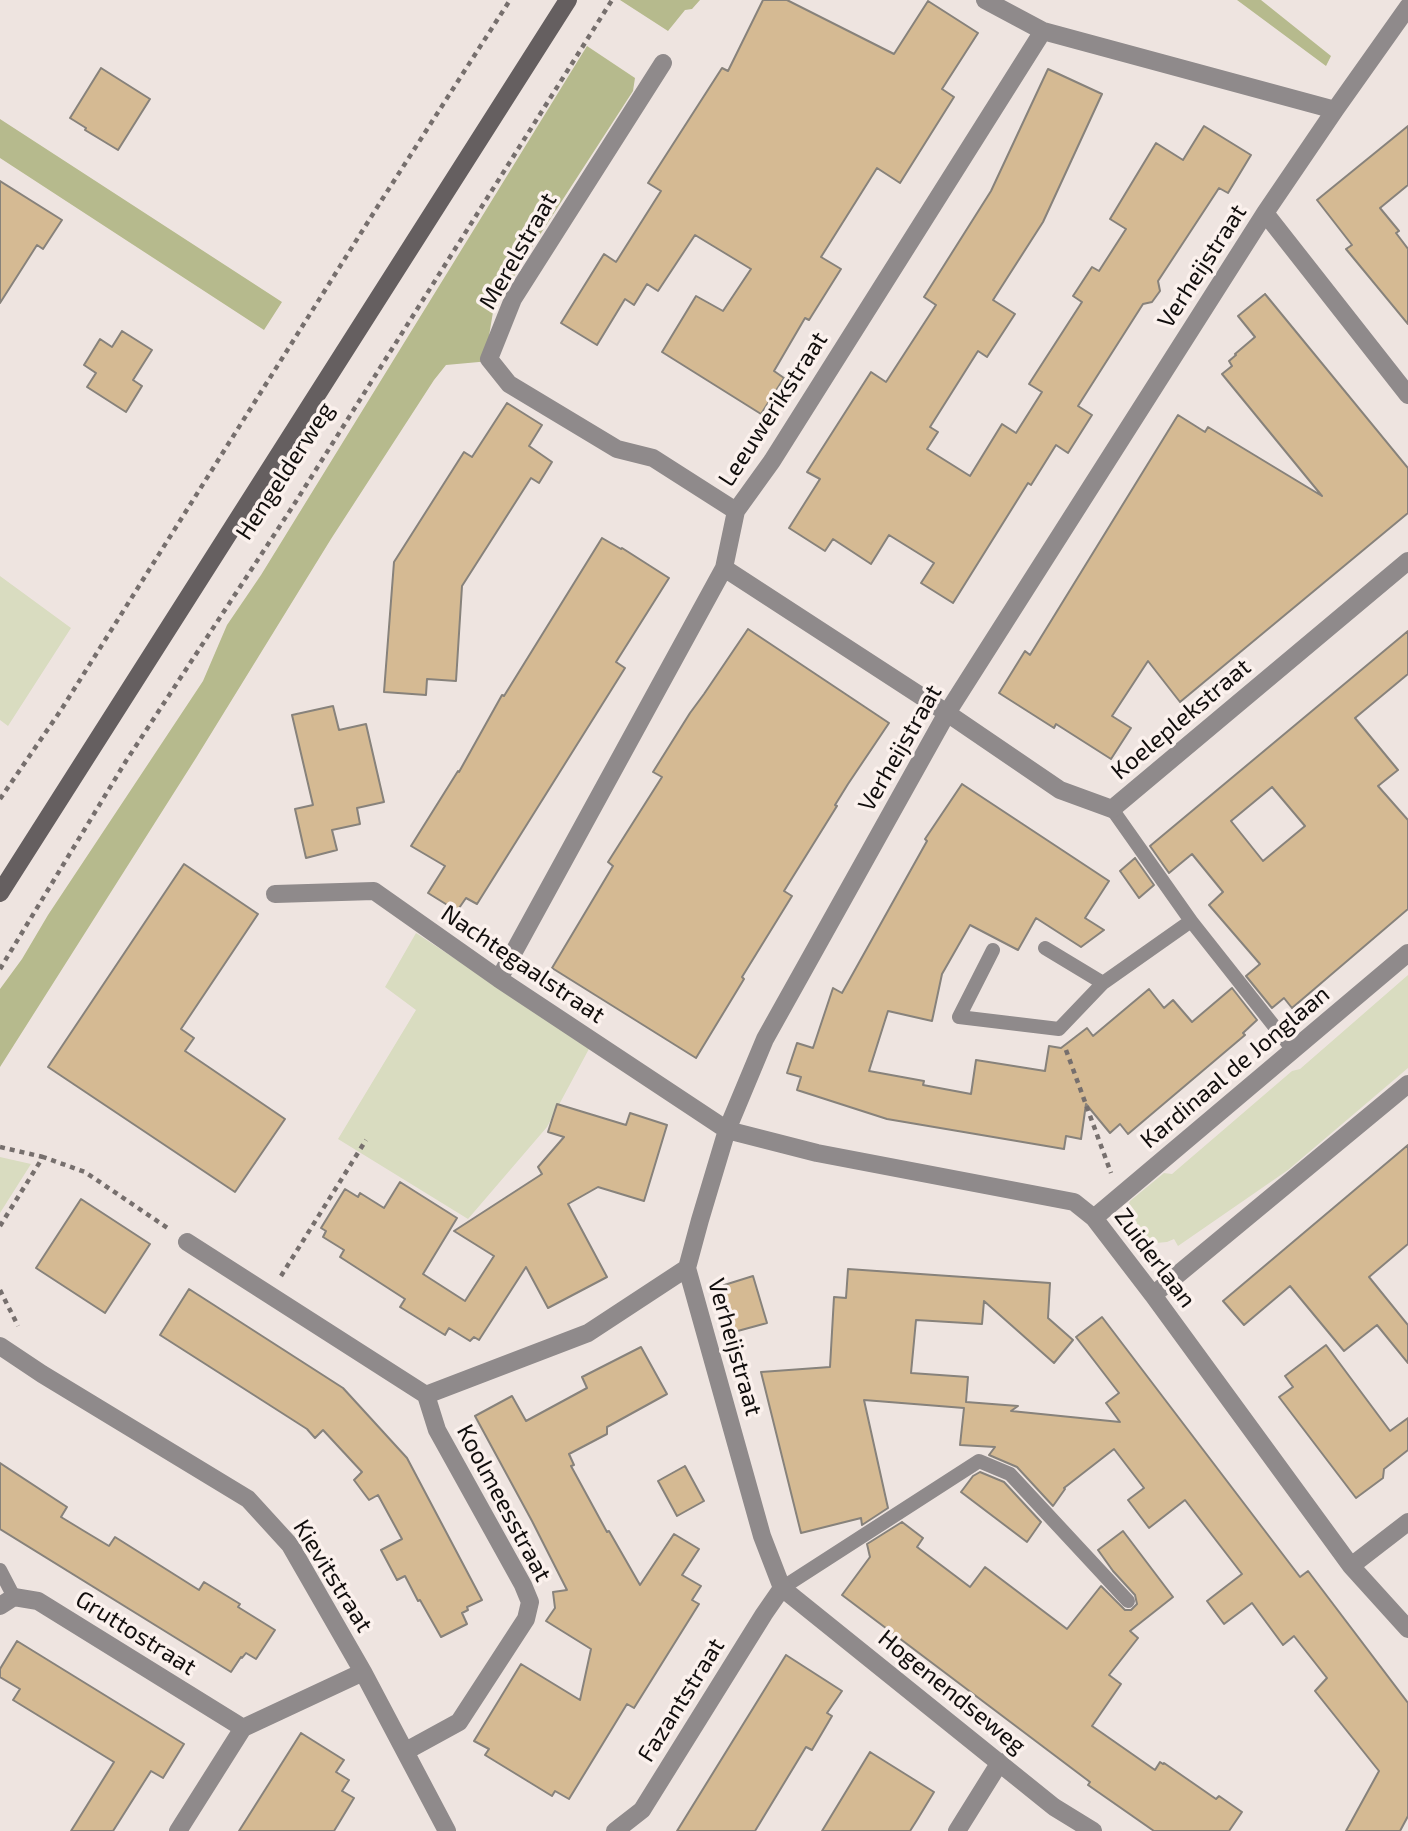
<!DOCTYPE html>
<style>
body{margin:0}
canvas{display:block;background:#eee4e0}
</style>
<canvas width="1408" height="1831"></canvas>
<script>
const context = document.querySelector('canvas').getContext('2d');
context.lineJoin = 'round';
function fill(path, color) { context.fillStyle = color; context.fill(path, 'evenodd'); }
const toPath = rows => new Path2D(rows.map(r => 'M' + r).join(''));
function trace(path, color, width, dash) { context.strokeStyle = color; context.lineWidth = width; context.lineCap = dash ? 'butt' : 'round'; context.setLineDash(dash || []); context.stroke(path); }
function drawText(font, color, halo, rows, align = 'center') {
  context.font = font + ' "Exo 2",sans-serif'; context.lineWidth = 7; context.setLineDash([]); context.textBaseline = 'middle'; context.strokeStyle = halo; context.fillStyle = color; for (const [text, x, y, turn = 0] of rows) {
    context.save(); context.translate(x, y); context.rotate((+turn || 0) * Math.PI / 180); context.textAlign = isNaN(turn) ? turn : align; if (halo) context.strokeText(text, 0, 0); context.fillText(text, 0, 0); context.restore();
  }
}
const green = toPath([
 [0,576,71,628,8,726,0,720],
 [416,933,590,1047,547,1127,468,1219,338,1139,416,1010,385,987],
 [1408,975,1408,1068,1288,1170,1178,1246,1174,1239,1167,1242,1156,1243,1132,1231,1122,1219,1130,1201,1164,1173,1172,1174,1292,1071,1300,1069],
 [0,1157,31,1164,0,1213]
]);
const forest = toPath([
 [620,0,700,0,692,9,685,10,668,31],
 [1237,0,1261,0,1331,56,1326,66],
 [587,46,635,78,633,91,523,261,493,312,489,336,490,361,446,365,434,380,331,539,196,758,0,1067,0,989,22,959,48,915,203,681,227,625,261,575],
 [0,119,282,302,264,330,0,158]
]);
const building = toPath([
 [763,0,787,0,894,54,928,1,978,33,942,89,954,97,900,183,877,168,821,257,841,269,809,320,805,318,774,371,784,378,761,414,662,352,696,296,723,311,751,269,695,235,658,291,647,284,634,305,625,299,597,345,561,323,604,254,616,262,661,191,648,183,722,68,728,71,763,0],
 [101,68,150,99,118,150,85,130,86,128,70,118,101,68],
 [1048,69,1102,94,1043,222,993,300,1015,314,987,357,978,351,930,427,938,432,927,449,970,476,1002,424,1016,433,1042,392,1029,384,1082,302,1073,296,1092,267,1099,271,1126,229,1110,219,1156,143,1183,160,1204,126,1251,155,1228,193,1219,188,1158,281,1160,291,1152,302,1143,304,1078,406,1092,415,1068,453,1056,445,1031,485,1028,483,953,603,921,583,934,563,889,535,871,564,833,539,825,551,789,528,820,479,807,472,871,372,886,382,936,305,924,297,991,191,1048,69],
 [1408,126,1408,185,1380,208,1399,231,1396,233,1408,249,1408,324,1346,249,1352,245,1317,200,1408,126],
 [0,181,62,220,43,249,37,245,0,303,0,181],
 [1265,294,1408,468,1408,513,1180,702,1148,661,1112,716,1131,728,1111,759,1056,724,1054,728,999,693,1025,651,1030,655,1178,415,1205,432,1208,427,1322,496,1222,374,1232,366,1229,361,1236,355,1235,354,1255,337,1238,316,1265,294],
 [122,331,152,350,133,380,142,386,126,412,87,387,96,373,84,365,100,339,112,347,122,331],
 [507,403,542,425,529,446,552,462,539,483,531,478,462,586,456,681,427,679,426,695,384,692,394,562,464,452,472,457,507,403],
 [602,538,621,549,622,548,669,578,616,662,625,668,477,904,466,898,457,911,428,893,445,866,411,846,458,771,459,772,502,695,504,696,602,538],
 [748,629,889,723,848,784,835,805,837,806,784,891,792,896,742,977,744,979,696,1058,552,968,613,866,608,862,662,777,653,772,690,713,704,694,748,629],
 [1408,631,1408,674,1355,718,1398,770,1378,786,1408,820,1408,909,1292,1008,1284,998,1272,1008,1246,976,1260,964,1209,905,1223,892,1192,854,1169,873,1150,846,1408,631],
 [1272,787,1305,826,1263,861,1231,821,1272,787],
 [333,706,339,730,366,724,384,802,357,808,360,824,332,830,337,850,306,858,295,809,313,805,292,715,333,706],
 [962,784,1109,881,1085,918,1104,930,1081,947,1036,918,1018,950,970,925,942,974,932,1021,888,1011,869,1071,924,1081,923,1085,971,1094,976,1060,1045,1071,1049,1046,1061,1048,1087,1028,1093,1036,1149,989,1164,1008,1173,1000,1192,1022,1232,988,1257,1020,1243,1033,1245,1035,1128,1134,1120,1124,1110,1133,1086,1104,1081,1139,1066,1136,1064,1149,887,1119,797,1090,801,1077,787,1073,797,1043,813,1048,833,988,842,993,927,841,925,839,962,784],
 [1135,858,1154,885,1139,898,1120,871,1135,858],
 [184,864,258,914,181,1029,194,1038,185,1051,285,1119,235,1192,48,1067,184,864],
 [557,1104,626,1125,630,1113,667,1125,644,1201,598,1187,568,1204,607,1277,548,1308,526,1267,479,1340,474,1337,470,1341,449,1328,445,1335,400,1307,405,1299,340,1257,344,1250,323,1237,326,1231,321,1228,345,1189,358,1197,360,1193,384,1208,400,1182,457,1218,423,1274,465,1301,494,1256,454,1231,542,1174,538,1167,564,1137,548,1132,557,1104],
 [1408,1145,1408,1244,1369,1277,1408,1325,1408,1363,1377,1325,1344,1351,1290,1286,1244,1325,1223,1301,1408,1145],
 [81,1199,150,1244,105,1313,36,1268,81,1199],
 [848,1269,1050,1283,1048,1318,1073,1340,1054,1363,984,1301,982,1324,916,1320,911,1373,968,1377,966,1402,1018,1406,1011,1411,1120,1422,1106,1403,1119,1393,1076,1337,1102,1317,1300,1577,1308,1571,1408,1703,1408,1816,1400,1831,1346,1831,1379,1771,1315,1691,1327,1678,1294,1636,1283,1645,1252,1603,1224,1624,1207,1601,1242,1574,1185,1500,1149,1528,1128,1500,1144,1488,1114,1449,1064,1488,1065,1489,1053,1506,1017,1467,989,1455,995,1447,960,1445,964,1408,864,1400,888,1508,862,1525,861,1518,801,1533,761,1372,830,1367,834,1297,846,1298,848,1269],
 [753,1276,767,1323,734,1332,721,1286,753,1276],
 [189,1289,343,1388,407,1458,482,1600,467,1607,468,1610,462,1613,467,1624,441,1637,420,1600,418,1601,405,1576,397,1580,381,1550,402,1539,378,1495,369,1500,354,1480,362,1472,323,1430,315,1438,307,1429,160,1335,189,1289],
 [1326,1345,1390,1431,1408,1418,1408,1450,1384,1469,1383,1478,1356,1498,1279,1397,1293,1387,1285,1376,1326,1345],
 [641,1347,667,1394,607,1427,607,1434,569,1454,574,1465,571,1466,607,1532,609,1531,640,1585,674,1534,699,1549,682,1575,701,1586,692,1600,699,1604,634,1708,627,1704,569,1799,555,1791,552,1796,485,1755,489,1749,474,1741,521,1664,580,1700,591,1649,546,1621,555,1608,553,1592,567,1590,532,1521,475,1416,512,1396,526,1421,587,1388,582,1377,641,1347],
 [0,1463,67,1507,61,1517,84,1531,109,1546,115,1537,199,1590,204,1582,240,1604,238,1607,275,1630,256,1659,246,1653,242,1658,241,1657,231,1672,0,1529,0,1463],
 [685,1466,704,1501,677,1516,658,1481,685,1466],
 [980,1472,1004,1482,1041,1522,1027,1542,961,1492,973,1476,980,1472],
 [902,1522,923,1538,917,1547,970,1587,985,1567,1067,1629,1101,1586,1125,1610,1131,1610,1137,1604,1135,1595,1113,1571,1098,1550,1123,1531,1173,1597,1130,1631,1138,1638,1109,1675,1121,1684,1092,1726,1155,1770,1160,1762,1163,1764,1164,1763,1216,1799,1219,1796,1242,1812,1229,1831,1154,1831,1088,1785,1090,1782,842,1595,870,1557,867,1544,902,1522],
 [17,1641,184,1744,163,1778,151,1771,113,1831,71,1831,114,1762,13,1700,20,1689,0,1677,0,1669,17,1641],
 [786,1655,842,1691,827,1713,832,1716,812,1750,806,1747,755,1831,677,1831,786,1655],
 [301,1733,344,1760,336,1772,349,1780,342,1791,354,1798,334,1831,239,1831,301,1733],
 [870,1752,934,1792,917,1820,910,1831,822,1831,870,1752]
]);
const path = toPath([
 [0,799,61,710,383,198,510,0],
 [0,969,126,761,293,506,612,0],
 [1066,1050,1111,1173],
 [0,1147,43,1157],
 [0,1226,43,1157,85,1172,169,1229],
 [281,1276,366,1140],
 [0,1290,18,1326]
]);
const lane = toPath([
 [1191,921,1293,1050],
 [1045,948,1103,983],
 [993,950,959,1017,1059,1029,1103,983,1191,921,1112,809],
 [0,1570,14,1597],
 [782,1588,979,1461,1010,1474,1128,1601]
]);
const street = toPath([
 [985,0,1043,31],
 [663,63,513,299,489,359,509,384,617,449,653,458,736,511],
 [1265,213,1408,395],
 [724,568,947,713,1060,790,1112,809,1408,561],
 [275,894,374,891,499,979,727,1130,817,1153,1074,1202,1094,1218,1153,1295,1351,1566,1408,1629],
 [499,979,724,568,736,511,772,461,1043,31,1335,110],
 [1094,1218,1408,953],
 [187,1242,426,1395],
 [1153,1295,1408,1084],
 [0,1346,42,1374,248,1499,290,1545,363,1672,447,1831],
 [1351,1566,1408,1522],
 [782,1588,762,1536,687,1268,700,1220,727,1130,765,1039,947,713,1265,213,1335,110,1408,7],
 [782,1588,1054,1807,1093,1831],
 [0,1606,14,1597,38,1601,243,1728,363,1672],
 [406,1751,459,1722,526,1619,530,1602,523,1585,437,1430,426,1395,588,1333,687,1268],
 [178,1831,243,1728],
 [615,1831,642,1810,764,1614,782,1588],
 [957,1831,1000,1762]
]);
const secondary = toPath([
 [0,893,568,0]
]);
const streetNames = [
 ["Merelstraat",518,251,-60],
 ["Verheijstraat",1202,266,-57],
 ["Leeuwerikstraat",773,409,-57],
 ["Hengelderweg",285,471,-57],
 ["Koeleplekstraat",1181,719,-40],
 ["Verheijstraat",900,748,-60],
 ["Nachtegaalstraat",523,964,34],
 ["Kardinaal de Jonglaan",1235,1067,-40],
 ["Zuiderlaan",1155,1258,53],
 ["Verheijstraat",735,1347,74],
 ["Koolmeesstraat",504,1503,62],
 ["Kievitstraat",333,1576,58],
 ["Gruttostraat",136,1633,32],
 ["Hogenendseweg",952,1692,39],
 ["Fazantstraat",681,1700,-58]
];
fill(green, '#d9dcc0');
fill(forest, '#b6ba8d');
fill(building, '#d5ba93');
trace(building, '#87827b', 2);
trace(path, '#766f6d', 4.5, [5, 5]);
trace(lane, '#8f8a8b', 14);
trace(street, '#8f8a8b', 18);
trace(secondary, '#655f60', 18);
drawText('24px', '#110e0d', '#fbf1ed', streetNames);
</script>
